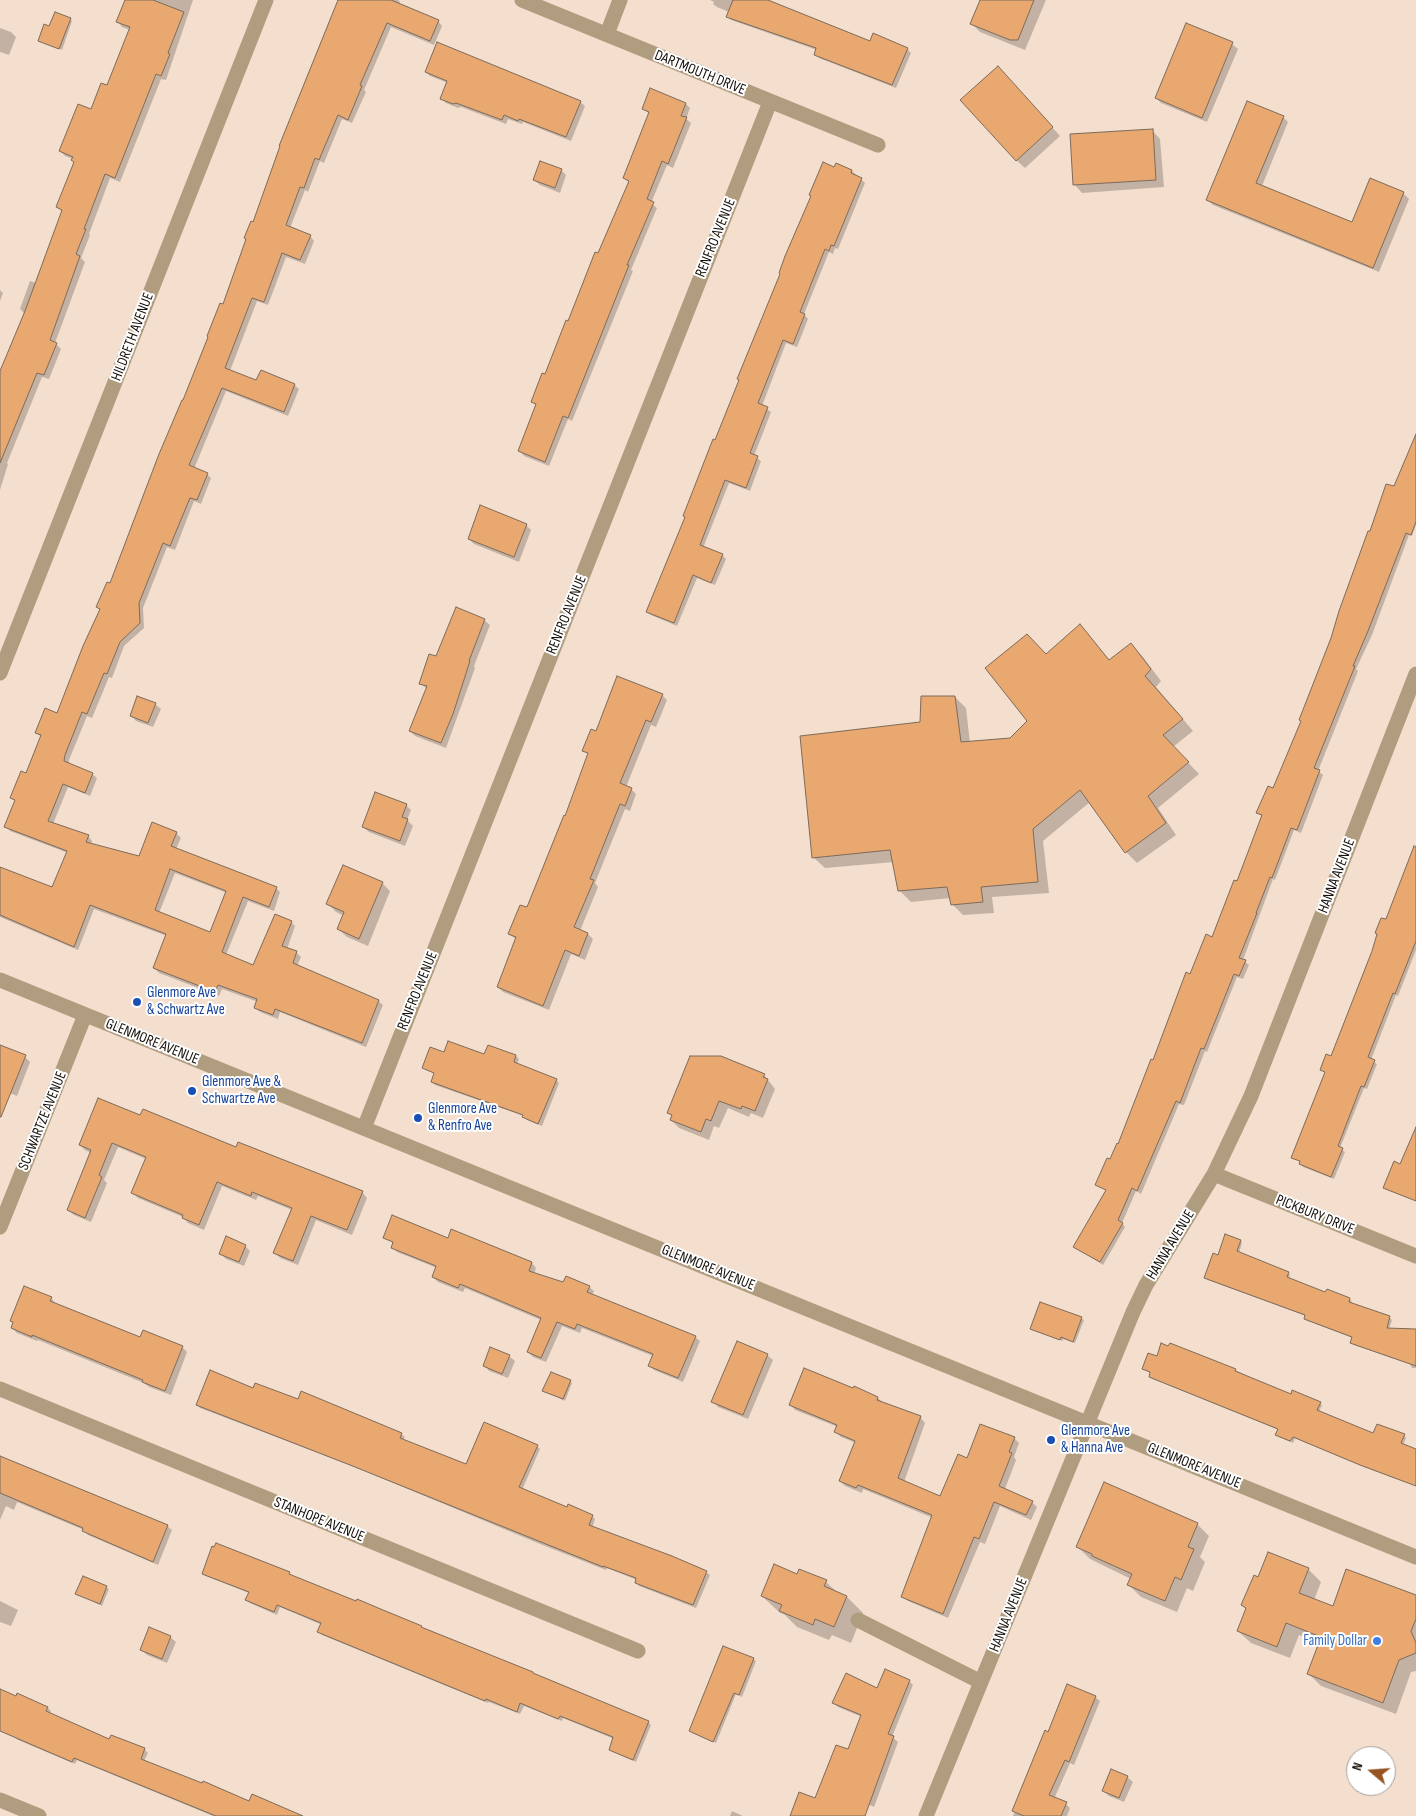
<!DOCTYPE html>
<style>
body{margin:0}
#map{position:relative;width:1416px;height:1816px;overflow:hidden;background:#f4dfce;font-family:"Sofia Sans Condensed",sans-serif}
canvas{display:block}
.north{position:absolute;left:1346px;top:1746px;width:50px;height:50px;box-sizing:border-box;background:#fff;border:1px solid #a19f9c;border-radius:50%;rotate:288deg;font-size:14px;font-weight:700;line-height:20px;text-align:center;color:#140e08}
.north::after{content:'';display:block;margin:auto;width:18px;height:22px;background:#965422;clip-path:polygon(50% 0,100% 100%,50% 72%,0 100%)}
</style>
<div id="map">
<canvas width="1416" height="1816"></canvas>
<div class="north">N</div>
</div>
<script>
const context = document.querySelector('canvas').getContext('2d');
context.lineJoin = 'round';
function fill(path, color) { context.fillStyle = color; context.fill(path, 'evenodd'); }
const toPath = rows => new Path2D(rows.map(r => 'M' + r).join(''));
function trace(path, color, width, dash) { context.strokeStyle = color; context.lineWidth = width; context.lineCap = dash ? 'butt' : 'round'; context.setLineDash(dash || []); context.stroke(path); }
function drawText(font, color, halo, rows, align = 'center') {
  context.font = font + ' "Sofia Sans Condensed",sans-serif'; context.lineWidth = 4; context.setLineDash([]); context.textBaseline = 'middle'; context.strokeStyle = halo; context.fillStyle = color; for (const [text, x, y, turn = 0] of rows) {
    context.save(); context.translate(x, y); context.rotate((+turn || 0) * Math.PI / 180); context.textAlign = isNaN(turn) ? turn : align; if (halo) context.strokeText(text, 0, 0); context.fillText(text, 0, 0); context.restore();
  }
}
const shadow = toPath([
 [126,0,193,0,166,80,161,79,120,182,110,178,89,234,90,235,81,258,85,262,55,343,61,349,49,379,42,377,7,463,8,464,0,490,0,380,25,314,20,309,30,281,36,283,63,212,57,207,75,163,73,159,65,156,60,151,92,110,107,86,130,30,122,27,118,22],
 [340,0,398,0,400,2,399,5,438,21,442,26,434,45,391,27,364,90,366,92,352,123,342,119,324,163,320,161,308,192,305,190,290,228,310,236,314,241,305,264,286,257,268,305,257,301,230,371,256,381,294,385,299,389,288,416,226,391,194,469,207,474,211,478,201,504,194,501,175,550,167,547,143,608,144,628,124,646,112,678,109,677,92,718,87,716,69,760,69,764,92,774,97,778,90,796,68,787,53,824,88,836,92,841,91,845,139,858,176,833,181,838,176,849,276,888,280,892,274,911,248,901,226,955,253,966,291,922,295,926,287,949,296,952,301,957,297,966,378,1001,383,1005,366,1047,280,1012,278,1019,260,1012,255,1008,258,1002,222,989,219,996,159,973,154,968,167,936,94,909,78,950,0,917,0,868,53,889,68,853,10,831,6,826,16,801,12,798,27,775,41,737,36,732,58,714,100,610,98,607,111,585,223,305],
 [175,873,227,893,211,934,159,913],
 [710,0,764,0,871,43,907,49,911,53,896,88,819,58,816,54,817,50,731,20,727,17,729,12,717,7,713,4,714,2],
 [982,0,1046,0,1025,50,980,32,972,24],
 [70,19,72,21,62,50,39,40,50,28],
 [0,28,11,32,16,37,9,55,0,52],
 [1232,44,1238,49,1207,122,1161,103,1156,98],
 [426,72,580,102,585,106,571,141,523,122,522,124,508,119,506,124,461,107,458,108,446,103,442,99,448,83,430,76],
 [1006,76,1060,136,1025,168,1016,160],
 [651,90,686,104,690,108,686,119,691,123,673,168,667,165,651,203,657,208,631,270,633,271,572,421,568,419,549,466,524,456,520,451,537,406,532,402,569,322,629,183,625,178,650,114,643,109],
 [1283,117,1288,122,1262,186,1353,223,1403,193,1409,199,1379,272,1213,205,1208,200],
 [1152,130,1160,139,1164,187,1082,193,1074,184],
 [836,165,852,171,865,183,838,249,835,248,833,254,829,252,804,314,808,319,797,347,786,343,762,406,771,412,754,456,761,461,750,491,729,483,703,548,722,555,726,559,715,585,697,578,677,626,651,615,648,612,716,441],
 [561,170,566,175,560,193,540,185,534,180],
 [0,290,3,293,0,301],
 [1416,435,1416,524,1412,536,1409,535,1372,635,1356,669,1358,671,1318,771,1323,775,1301,833,1294,830,1275,880,1273,879,1243,960,1249,965,1243,979,1237,977,1207,1052,1205,1051,1184,1105,1179,1104,1141,1194,1136,1191,1122,1223,1125,1227,1103,1265,1075,1247,1107,1191,1096,1185,1119,1146,1191,975,1213,938,1238,882,1263,817,1258,813,1274,790,1302,721,1370,533,1395,488],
 [526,525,531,530,519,562,474,544,469,539],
 [484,620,490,625,474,666,475,668,446,748,415,736,410,731,427,689,420,683,437,658],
 [1080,626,1110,661,1131,645,1142,656,1161,681,1156,687,1193,731,1173,747,1199,774,1158,808,1176,835,1137,863,1126,852,1090,802,1043,841,1049,893,992,897,994,913,963,915,952,904,951,898,911,902,899,890,894,862,825,868,813,857,922,724,955,697,966,708,970,743,1011,740,1029,721,1046,655],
 [662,695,667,700,656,727,651,725,626,787,631,789,636,794,630,811,625,809,595,883,598,887,580,931,588,934,593,939,585,960,571,954,549,1010,503,992,498,987,517,940,509,934,527,909,566,817,589,755,584,750,596,732],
 [155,704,161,709,153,727,136,721,131,715],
 [406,805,411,810,407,820,413,826,405,846,369,832,363,827],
 [1416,853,1416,950,1398,996,1396,995,1371,1060,1377,1064,1367,1089,1364,1088,1340,1148,1345,1152,1334,1179,1303,1167,1301,1164,1301,1162,1292,1157,1326,1073,1321,1069,1332,1058],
 [382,883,390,891,368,946,347,937,338,929,344,916,336,912,328,904],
 [0,1047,25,1057,30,1062,17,1096,0,1089],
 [444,1054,516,1056,519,1059,517,1064,556,1080,559,1083,542,1126,527,1120,524,1116,435,1085,432,1082,435,1074,424,1068],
 [764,1075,775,1089,763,1118,751,1113,749,1117,728,1108,719,1128,714,1126,709,1140,679,1128,671,1120,673,1117,669,1113],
 [141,1116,362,1192,367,1198,352,1235,316,1220,298,1265,280,1258,275,1253,292,1210,258,1196,256,1200,222,1186,204,1230,188,1223,183,1217,138,1198,133,1193,146,1159,118,1147,104,1180,107,1183,91,1222,74,1215,68,1210,91,1153,85,1150,80,1145],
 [385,1237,449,1239,532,1263,536,1268,534,1274,564,1284,589,1287,594,1291,592,1295,695,1337,700,1341,683,1382,654,1370,650,1366,653,1356,582,1328,580,1333,562,1326,546,1362,533,1357,528,1352,541,1320,465,1288,463,1292,438,1282,433,1277,437,1268,397,1252,393,1247,394,1244],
 [1240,1241,1242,1243,1239,1253,1288,1273,1290,1275,1289,1279,1326,1294,1350,1299,1352,1302,1351,1304,1390,1318,1392,1320,1389,1329,1416,1330,1416,1368,1412,1368,1410,1364,1354,1345,1351,1342,1353,1338,1308,1321,1305,1318,1306,1316,1208,1280,1206,1277,1219,1256],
 [245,1246,250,1251,244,1266,226,1259,220,1253],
 [51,1298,56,1304,141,1339,182,1347,187,1352,171,1395,149,1387,144,1383,38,1340,37,1341,17,1333,12,1328,14,1323],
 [1081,1318,1084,1320,1075,1343,1063,1339,1063,1341,1032,1329],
 [767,1355,773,1360,748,1419,718,1407,713,1401],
 [509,1356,515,1361,508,1378,489,1371,484,1365],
 [1158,1358,1235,1370,1291,1396,1320,1403,1322,1405,1319,1412,1374,1435,1404,1435,1406,1438,1403,1445,1416,1450,1416,1486,1364,1467,1295,1438,1293,1443,1279,1437,1277,1435,1279,1430,1153,1379,1150,1377,1151,1373,1143,1369],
 [570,1381,572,1383,565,1401,544,1391],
 [254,1389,299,1401,401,1434,405,1437,403,1440,467,1466,537,1446,540,1449,522,1490,568,1508,592,1516,595,1519,592,1528,706,1572,710,1575,696,1608,639,1586,636,1582,637,1580,607,1568,606,1570,540,1544,355,1467,200,1408,197,1405],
 [878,1398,883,1403,920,1417,925,1423,904,1482,940,1498,967,1460,1014,1438,1019,1443,1014,1457,1016,1460,1005,1489,1032,1502,1037,1507,1031,1520,1000,1506,985,1544,980,1542,948,1618,908,1601,902,1596,933,1518,863,1489,862,1493,845,1486,840,1481,856,1443,841,1437,836,1432,838,1427,795,1410,790,1404],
 [0,1460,167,1526,172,1530,158,1565,88,1535,84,1530,17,1502,14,1510,6,1506,0,1520],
 [1197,1524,1209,1536,1200,1557,1205,1562,1193,1591,1187,1588,1177,1612,1141,1597,1129,1585,1131,1579,1090,1559,1078,1547],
 [1308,1569,1321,1582,1314,1600,1333,1608,1416,1597,1416,1671,1411,1672,1396,1714,1321,1686,1309,1674,1320,1643,1299,1635,1290,1658,1251,1643,1238,1631,1247,1609,1243,1605,1259,1579],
 [800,1570,826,1582,838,1593,847,1597,863,1613,851,1643,832,1635,829,1640,797,1627,785,1615,779,1612,762,1596,798,1575],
 [203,1573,289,1573,292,1576,421,1627,648,1722,651,1725,636,1762,613,1752,610,1749,614,1739,563,1718,562,1721,524,1706,520,1714,489,1702,488,1703,322,1635,319,1632,322,1625,280,1607,277,1615,250,1603,246,1600,249,1593,206,1576],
 [83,1577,109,1589,102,1606,77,1594],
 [0,1601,18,1610,11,1626,0,1622],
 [170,1637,176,1642,167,1663,147,1655,142,1650],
 [753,1659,756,1661,742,1697,736,1694,716,1743,692,1733,690,1731],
 [909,1681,913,1685,892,1737,898,1742,874,1807,868,1804,858,1816,791,1816,815,1800,848,1751,862,1717,838,1707,834,1703],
 [0,1691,16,1697,17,1695,48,1708,51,1711,49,1714,110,1740,112,1736,145,1750,148,1753,144,1761,289,1816,213,1816,77,1760,75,1764,18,1740,0,1727],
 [1095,1697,1100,1701,1074,1765,1070,1763,1054,1799,1066,1804,1070,1808,1067,1816,1013,1816,1049,1733],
 [1127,1777,1133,1782,1124,1802,1109,1796,1104,1791],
 [732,1811,743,1816,730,1816]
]);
const building = toPath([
 [125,0,153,0,184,12,168,53,170,54,161,76,156,74,115,178,105,174,84,229,86,229,76,254,80,256,50,340,57,343,44,375,37,373,0,463,0,371,25,311,62,210,56,207,74,162,71,160,73,157,59,151,78,104,91,109,101,83,107,85,130,27,116,22,125,0],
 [338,0,391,0,439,20,430,41,387,23,360,85,362,86,348,120,338,115,319,160,315,158,304,188,300,187,286,225,311,235,300,260,282,253,264,302,252,298,225,368,256,380,261,370,295,384,284,412,222,388,189,465,208,473,197,500,190,498,170,546,163,543,139,603,140,623,120,642,107,674,104,673,87,714,82,712,65,755,64,761,93,773,85,793,63,784,48,821,89,835,86,842,139,856,152,822,177,832,171,846,277,887,269,907,243,897,222,952,253,965,275,914,292,921,282,946,297,951,293,963,379,1000,362,1043,275,1009,273,1015,254,1008,257,999,218,985,215,992,153,968,166,934,90,905,74,947,0,915,0,867,52,887,67,851,4,827,15,800,10,798,21,771,26,773,41,735,35,733,45,708,57,713,83,646,100,609,96,607,107,582,110,583,159,454,182,400,183,400,208,337,207,336,220,303,223,304,246,239,244,238,251,221,253,222,280,146,279,146,338,0],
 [170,869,226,891,210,932,155,910,170,869],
 [733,0,768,0,870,41,873,33,908,48,892,85,814,55,816,48,726,17,733,0],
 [980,0,1034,0,1018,40,1010,40,970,24,980,0],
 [55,12,71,18,59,49,38,41,44,24,49,26,55,12],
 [1186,23,1233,42,1202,118,1155,98,1186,23],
 [437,42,581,101,566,137,519,119,518,121,504,115,502,120,456,103,453,104,440,99,447,81,425,72,437,42],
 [998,66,1053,127,1016,161,960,100,998,66],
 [650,88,686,103,681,116,687,117,668,164,662,161,647,199,654,202,627,265,629,265,580,388,568,418,563,416,545,462,518,451,536,404,531,402,542,373,545,374,566,320,568,321,595,252,598,253,629,181,623,178,649,112,642,109,650,88],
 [1247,101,1284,116,1256,183,1352,222,1370,178,1404,192,1373,268,1206,200,1247,101],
 [1153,129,1156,180,1073,185,1070,134,1153,129],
 [540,161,562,169,555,188,533,180,540,161],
 [823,162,834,167,836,163,852,170,851,173,862,178,834,246,831,245,829,251,825,249,800,312,805,314,793,344,783,340,758,403,768,407,750,453,758,456,746,488,725,480,700,545,723,554,711,583,693,575,674,623,646,612,685,517,683,516,713,439,715,440,739,380,737,379,780,274,779,273,785,256,811,196,809,195,823,162],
 [1416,434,1416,522,1411,535,1406,533,1368,631,1353,666,1355,666,1314,768,1320,770,1297,830,1291,828,1272,878,1270,877,1256,913,1257,913,1239,958,1246,960,1239,976,1234,974,1204,1049,1201,1048,1180,1103,1176,1101,1137,1191,1132,1188,1118,1220,1123,1223,1100,1262,1073,1247,1106,1190,1095,1185,1107,1158,1110,1159,1117,1143,1118,1144,1151,1059,1153,1060,1186,972,1190,974,1206,934,1212,937,1234,880,1237,881,1262,815,1256,813,1268,786,1273,788,1301,721,1299,720,1331,638,1339,611,1368,531,1370,531,1386,484,1394,486,1416,434],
 [480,505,527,524,514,557,468,539,480,505],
 [456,607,485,619,469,661,470,661,453,714,441,743,409,731,427,686,419,684,429,654,436,656,456,607],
 [1080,624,1109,660,1131,643,1151,669,1145,676,1183,719,1163,735,1189,762,1148,796,1166,823,1125,853,1080,790,1033,829,1038,882,981,887,983,902,951,905,947,887,898,891,890,850,812,858,800,736,920,722,921,696,955,696,961,742,1010,738,1027,721,985,668,1027,634,1046,654,1080,624],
 [617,676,663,694,651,722,646,720,620,783,632,788,625,806,620,804,590,879,594,880,574,927,588,933,579,956,565,950,543,1006,497,987,516,937,508,934,520,905,527,907,564,815,565,816,588,753,582,751,591,729,596,731,617,676],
 [137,696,156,703,148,723,130,716,137,696],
 [375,792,407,804,402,817,408,819,400,841,362,827,375,792],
 [1414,846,1416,847,1416,941,1395,994,1393,993,1368,1057,1375,1060,1364,1087,1361,1086,1338,1146,1343,1148,1331,1177,1299,1164,1300,1161,1291,1158,1325,1072,1320,1070,1326,1054,1331,1056,1372,951,1377,934,1375,933,1381,918,1386,919,1414,846],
 [343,865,383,882,359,939,337,929,344,912,326,904,343,865],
 [448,1041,484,1054,488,1045,516,1055,514,1062,557,1079,538,1124,522,1117,523,1115,431,1082,434,1073,422,1068,430,1047,444,1052,448,1041],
 [0,1045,26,1055,1,1117,0,1117,0,1045],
 [690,1056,721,1056,765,1074,763,1077,768,1079,755,1111,742,1106,741,1109,719,1101,711,1121,706,1119,701,1132,670,1120,672,1115,667,1113,690,1056],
 [98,1098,140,1115,143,1109,236,1147,238,1142,363,1191,347,1230,311,1216,293,1261,273,1253,292,1208,252,1192,251,1196,217,1182,199,1225,182,1218,183,1215,131,1193,146,1157,112,1143,99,1175,102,1177,85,1218,67,1210,91,1150,79,1145,98,1098],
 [1416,1127,1416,1201,1383,1188,1394,1161,1400,1164,1416,1127],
 [392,1215,448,1238,451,1229,532,1262,529,1271,563,1282,566,1276,590,1286,587,1292,696,1336,678,1378,648,1366,653,1354,577,1324,575,1329,557,1322,541,1358,527,1352,541,1318,460,1284,458,1288,432,1277,436,1266,391,1248,393,1242,383,1238,392,1215],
 [1225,1234,1241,1240,1237,1251,1289,1272,1287,1277,1325,1292,1327,1289,1350,1298,1349,1302,1390,1316,1387,1328,1416,1329,1416,1366,1350,1343,1352,1337,1304,1319,1305,1315,1204,1278,1213,1253,1218,1255,1225,1234],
 [226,1236,246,1245,239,1262,219,1254,226,1236],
 [24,1286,52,1297,50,1301,140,1337,143,1330,183,1346,165,1391,142,1382,143,1380,32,1335,32,1337,11,1328,13,1322,10,1321,24,1286],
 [1040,1302,1082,1317,1073,1342,1061,1337,1060,1340,1030,1329,1040,1302],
 [737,1341,768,1354,743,1415,711,1402,737,1341],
 [1161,1343,1168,1346,1170,1343,1236,1369,1235,1371,1291,1394,1292,1390,1321,1402,1317,1410,1373,1433,1377,1424,1405,1434,1401,1443,1416,1449,1416,1486,1360,1465,1293,1437,1290,1441,1275,1435,1278,1429,1149,1377,1150,1372,1142,1369,1148,1353,1157,1356,1161,1343],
 [490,1347,510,1355,502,1374,483,1366,490,1347],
 [804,1368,853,1388,854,1386,878,1397,877,1400,921,1416,898,1478,940,1496,958,1454,967,1458,980,1424,1015,1437,1009,1452,1012,1453,999,1486,1033,1501,1026,1515,994,1502,979,1539,974,1537,943,1614,901,1597,932,1515,858,1485,856,1488,839,1481,855,1441,834,1432,837,1425,789,1405,804,1368],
 [210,1370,253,1388,255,1383,298,1399,301,1391,402,1433,400,1438,466,1464,484,1422,538,1445,519,1487,567,1507,568,1504,593,1515,589,1525,672,1556,707,1571,693,1605,635,1583,636,1578,603,1566,603,1567,350,1465,196,1405,210,1370],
 [551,1372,571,1380,563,1399,542,1391,551,1372],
 [0,1456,168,1525,153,1562,82,1531,83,1528,0,1493,0,1456],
 [1104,1482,1198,1523,1188,1547,1194,1549,1181,1580,1175,1577,1165,1601,1127,1585,1132,1574,1092,1556,1092,1554,1076,1547,1104,1482],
 [216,1543,290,1572,289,1574,356,1601,357,1599,383,1610,422,1626,421,1627,533,1672,533,1673,649,1721,633,1760,609,1750,613,1737,560,1716,558,1719,520,1703,517,1712,486,1699,485,1701,317,1632,321,1623,277,1605,274,1612,245,1600,249,1592,202,1574,212,1546,214,1547,216,1543],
 [1268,1552,1309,1568,1299,1593,1333,1606,1346,1569,1416,1595,1416,1619,1411,1631,1416,1643,1416,1653,1399,1660,1383,1703,1307,1674,1321,1637,1286,1623,1277,1647,1237,1631,1246,1608,1241,1605,1254,1575,1258,1577,1268,1552],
 [774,1564,797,1574,799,1569,827,1580,824,1586,847,1596,834,1627,815,1619,813,1625,779,1611,782,1605,761,1596,774,1564],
 [83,1576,107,1586,100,1604,75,1594,83,1576],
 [149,1627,171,1636,162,1659,140,1650,149,1627],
 [723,1646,754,1658,739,1695,734,1693,713,1742,689,1731,723,1646],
 [885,1669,910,1680,888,1734,894,1736,865,1816,790,1816,799,1792,815,1798,836,1745,848,1749,861,1715,832,1703,846,1673,877,1688,885,1669],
 [1067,1684,1096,1696,1069,1762,1065,1760,1049,1795,1067,1802,1061,1816,1024,1816,1012,1811,1045,1730,1048,1732,1067,1684],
 [0,1689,16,1696,17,1693,48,1707,46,1711,109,1739,111,1735,145,1748,141,1759,202,1783,203,1781,249,1801,252,1794,303,1816,216,1816,74,1758,72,1762,0,1731,0,1689],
 [1111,1769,1128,1776,1119,1798,1102,1791,1111,1769]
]);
const minor = toPath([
 [522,0,878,145],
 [607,34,620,0],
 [0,673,266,0],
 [0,980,1416,1557],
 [364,1128,770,102],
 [1214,1174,1416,1256],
 [0,1227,85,1015],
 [0,1389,638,1651],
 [858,1620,981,1682],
 [0,1800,39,1816],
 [926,1816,1133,1312,1146,1285,1214,1174,1251,1096,1416,674]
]);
const markers = [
 [137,1002,5,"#1a4fb4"],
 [192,1091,5,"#1a4fb4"],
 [418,1118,5,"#1a4fb4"],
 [1051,1440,5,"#1a4fb4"],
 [1377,1641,5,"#3f7fe0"]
];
const streetNames = [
 ["DARTMOUTH DRIVE",700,73,22],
 ["RENFRO AVENUE",716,238,-68],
 ["HILDRETH AVENUE",133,337,-69],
 ["RENFRO AVENUE",567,615,-68],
 ["HANNA AVENUE",1337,876,-69],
 ["RENFRO AVENUE",418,991,-68],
 ["GLENMORE AVENUE",152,1042,22],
 ["SCHWARTZE AVENUE",43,1121,-68],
 ["PICKBURY DRIVE",1315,1215,22],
 ["HANNA AVENUE",1171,1245,-59],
 ["GLENMORE AVENUE",708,1268,22],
 ["GLENMORE AVENUE",1194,1466,22],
 ["STANHOPE AVENUE",319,1520,22],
 ["HANNA AVENUE",1009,1615,-68]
];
const transitNames = [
 ["Glenmore Ave",147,993],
 ["& Schwartz Ave",147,1010],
 ["Glenmore Ave &",202,1082],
 ["Schwartze Ave",202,1099],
 ["Glenmore Ave",428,1109],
 ["& Renfro Ave",428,1126],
 ["Glenmore Ave",1061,1431],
 ["& Hanna Ave",1061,1448]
];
const shopNames = [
 ["Family Dollar",1367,1641]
];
fill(shadow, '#0003');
fill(building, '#e8a870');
trace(building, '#7c6a5b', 1);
trace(minor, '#b09c7f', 15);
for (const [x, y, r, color] of markers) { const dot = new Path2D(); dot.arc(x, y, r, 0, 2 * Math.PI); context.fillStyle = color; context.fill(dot); trace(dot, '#fff', 2); }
drawText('15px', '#140e08', '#fff', streetNames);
drawText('15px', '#164399', '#fff', transitNames, 'left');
drawText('15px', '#366cbe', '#fff', shopNames, 'right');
</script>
